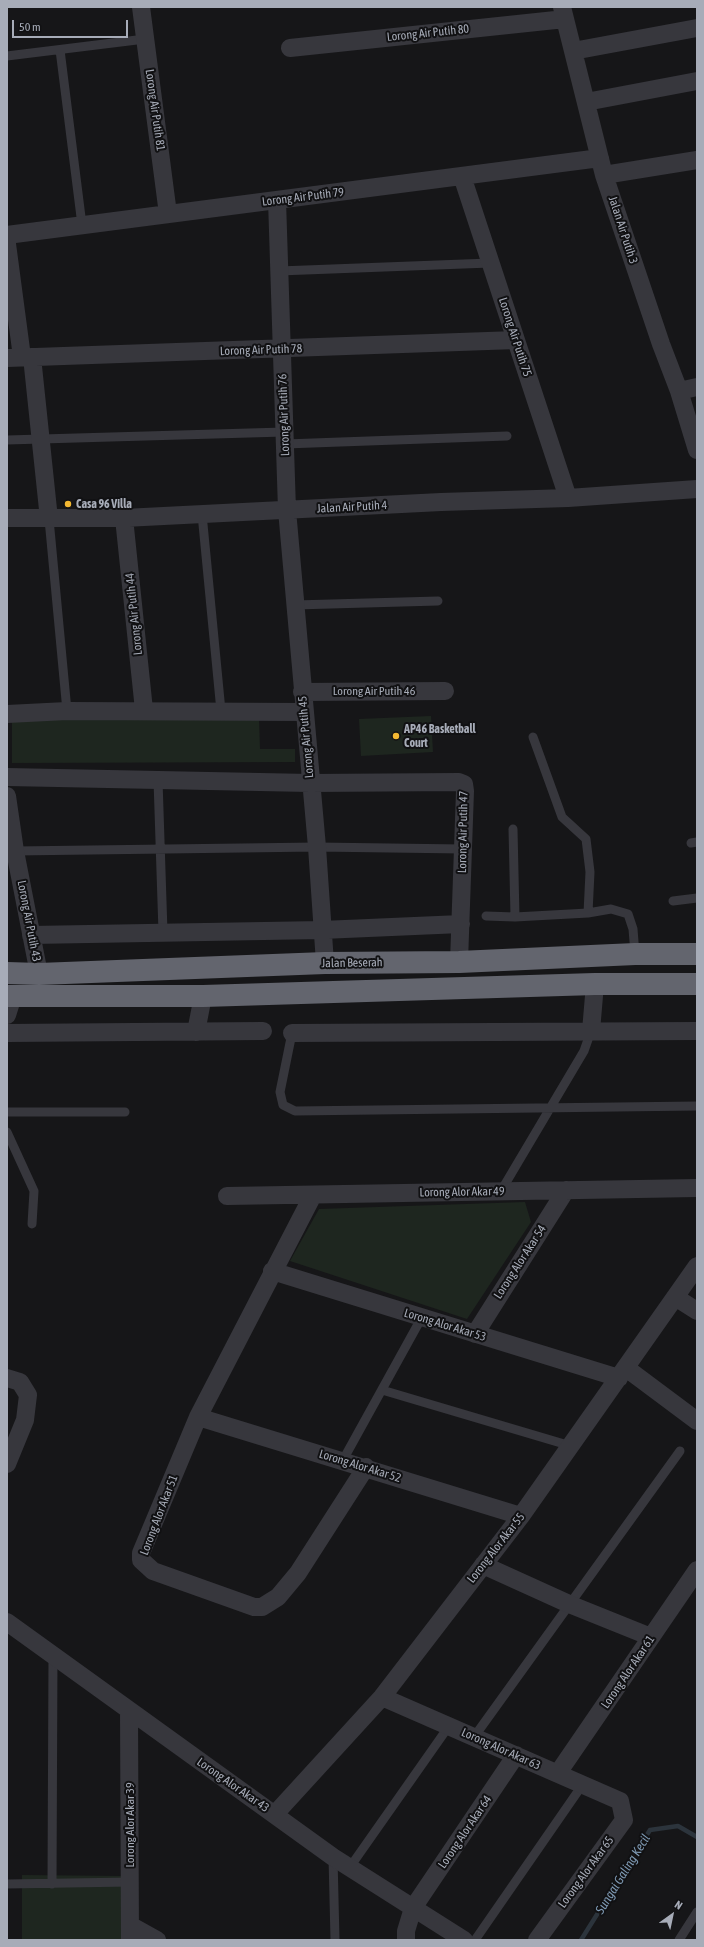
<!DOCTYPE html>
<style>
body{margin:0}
#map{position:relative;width:704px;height:1947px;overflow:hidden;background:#161618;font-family:"Asap Condensed",sans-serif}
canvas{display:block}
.frame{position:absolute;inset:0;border:8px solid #a7acb8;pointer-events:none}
.north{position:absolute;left:652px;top:1895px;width:40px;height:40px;-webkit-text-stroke:3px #111113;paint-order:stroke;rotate:33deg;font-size:11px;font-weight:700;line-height:16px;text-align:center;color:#a7acb8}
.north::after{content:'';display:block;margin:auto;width:14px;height:18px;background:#a7acb8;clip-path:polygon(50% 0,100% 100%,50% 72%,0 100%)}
.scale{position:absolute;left:12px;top:20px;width:116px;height:18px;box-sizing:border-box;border:2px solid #a7acb8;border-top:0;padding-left:5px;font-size:12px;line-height:14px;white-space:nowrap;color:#a7acb8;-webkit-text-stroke:3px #111113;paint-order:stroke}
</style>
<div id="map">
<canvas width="704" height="1947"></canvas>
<div class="frame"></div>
<div class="north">N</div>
<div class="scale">50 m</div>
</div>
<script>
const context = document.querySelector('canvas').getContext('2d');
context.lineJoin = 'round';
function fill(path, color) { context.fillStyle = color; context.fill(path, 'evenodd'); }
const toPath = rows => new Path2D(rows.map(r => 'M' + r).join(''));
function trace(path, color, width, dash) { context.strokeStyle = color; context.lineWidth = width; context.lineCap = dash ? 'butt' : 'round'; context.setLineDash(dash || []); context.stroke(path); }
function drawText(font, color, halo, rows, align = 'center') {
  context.font = font + ' "Asap Condensed",sans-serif'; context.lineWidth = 4; context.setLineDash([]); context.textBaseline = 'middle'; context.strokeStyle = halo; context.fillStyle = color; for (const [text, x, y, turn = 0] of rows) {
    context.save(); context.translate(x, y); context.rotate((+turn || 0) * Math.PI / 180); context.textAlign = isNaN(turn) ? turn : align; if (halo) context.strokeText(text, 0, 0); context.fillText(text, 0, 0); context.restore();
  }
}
const green = toPath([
 [431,716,433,752,361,756,359,719],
 [259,718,260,749,295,749,295,762,12,763,12,719],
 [525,1202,531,1222,467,1319,290,1261,319,1209],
 [22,1875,126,1876,126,1940,22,1940]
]);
const stream = toPath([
 [581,1940,650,1830,678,1826,697,1837]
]);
const lane = toPath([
 [60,50,82,225],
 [7,56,145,39],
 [279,271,490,263],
 [7,440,284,432],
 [285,444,507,436],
 [202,514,221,711],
 [49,519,67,711],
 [295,605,438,601],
 [533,737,562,817,586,839,590,872,588,913,611,909,628,914,633,929,635,954],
 [158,780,163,932],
 [513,829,515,917,588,913],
 [691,843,697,842],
 [15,851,317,847,463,849],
 [673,901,697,898],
 [486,916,515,917],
 [292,1033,280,1092,283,1105,295,1111,697,1106],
 [7,1112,125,1112],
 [7,1132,34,1191,32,1224],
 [501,1191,584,1051,591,1031],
 [382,1390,571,1446],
 [343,1460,422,1317],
 [474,1737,680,1451],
 [333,1857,335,1940],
 [350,1867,449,1726],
 [7,1884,130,1882],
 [52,1884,53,1655],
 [475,1940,583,1784],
 [679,1940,697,1912]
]);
const street = toPath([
 [141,7,168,214],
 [562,7,604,175,661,344,679,391,697,450],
 [290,48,565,19],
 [573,51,697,28],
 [586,102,697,81],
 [604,175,697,160],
 [462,176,568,498],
 [277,200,287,510,317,847,325,963],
 [7,235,600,158],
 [7,244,22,357],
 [32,357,49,519],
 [7,358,516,340],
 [679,391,697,387],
 [7,518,124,518,441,502,568,498,697,489],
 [124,518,144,710],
 [302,692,445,691],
 [7,714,67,711,304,712],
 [7,777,310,783,459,782,464,784,465,791,459,962],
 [7,796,15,851,39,974],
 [31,935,322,930,461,924],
 [7,1015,13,996],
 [591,1031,595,984],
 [196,1032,203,996],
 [7,1033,263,1031],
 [292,1033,697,1031],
 [313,1195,198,1417,141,1553,141,1560,153,1571,254,1607,262,1607,278,1597,298,1573,366,1467],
 [227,1196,697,1188],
 [272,1271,619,1378],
 [675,1297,697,1311],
 [475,1334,566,1190],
 [626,1368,697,1421],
 [7,1378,20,1382,28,1395,25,1420,7,1464],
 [198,1417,521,1516],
 [483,1565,569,1604,651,1637],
 [7,1622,333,1857,464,1940],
 [382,1697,620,1801,624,1820,537,1940],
 [129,1711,130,1940],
 [558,1773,697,1570],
 [275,1814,382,1697,521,1516,697,1266],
 [130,1925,157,1940],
 [406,1940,406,1931,413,1908,516,1755]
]);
const highway = toPath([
 [7,973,39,974,325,963,459,962,635,954,697,954],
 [7,996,203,996,595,984,697,984]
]);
const markers = [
 [68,504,4,"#f3b832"],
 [396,736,4,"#f3b832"]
];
const streetNames = [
 ["Lorong Air Putih 80",428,33,-6],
 ["Lorong Air Putih 81",155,110,82],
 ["Lorong Air Putih 79",303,197,-7],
 ["Jalan Air Putih 3",623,230,72],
 ["Lorong Air Putih 75",515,337,72],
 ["Lorong Air Putih 78",261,350,-2],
 ["Lorong Air Putih 76",284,415,-92],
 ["Jalan Air Putih 4",352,507,-3],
 ["Lorong Air Putih 44",134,614,-96],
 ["Lorong Air Putih 46",374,691],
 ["Lorong Air Putih 45",306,737,-95],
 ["Lorong Air Putih 47",463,832,-89],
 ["Lorong Air Putih 43",29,921,79],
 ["Jalan Beserah",352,963,-1],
 ["Lorong Alor Akar 49",462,1192,-1],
 ["Lorong Alor Akar 54",520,1262,-57],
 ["Lorong Alor Akar 53",445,1325,17],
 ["Lorong Alor Akar 52",360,1466,17],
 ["Lorong Alor Akar 51",159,1515,-69],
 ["Lorong Alor Akar 55",496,1548,-52],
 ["Lorong Alor Akar 61",628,1672,-56],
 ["Lorong Alor Akar 63",501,1749,24],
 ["Lorong Alor Akar 43",233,1785,35],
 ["Lorong Alor Akar 39",130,1825,-90],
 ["Lorong Alor Akar 64",465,1832,-56],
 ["Lorong Alor Akar 65",586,1872,-54]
];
const poiNames = [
 ["Casa 96 Villa",76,504],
 ["AP46 Basketball",404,729],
 ["Court",404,743]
];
const waterNames = [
 ["Sungai Galing Kecil",623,1874,-58]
];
fill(green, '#1e261f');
trace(stream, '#2c343c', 4.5);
trace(lane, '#37373d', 9);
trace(street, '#37373d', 18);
trace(highway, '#63656e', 22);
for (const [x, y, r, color] of markers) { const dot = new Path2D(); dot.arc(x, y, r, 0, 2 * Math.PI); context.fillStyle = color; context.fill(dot); trace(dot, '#111113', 1.5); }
drawText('12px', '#a7acb8', '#111113', streetNames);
drawText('bold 12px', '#a7acb8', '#111113', poiNames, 'left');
drawText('italic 13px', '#7e99b3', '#111113', waterNames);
</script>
